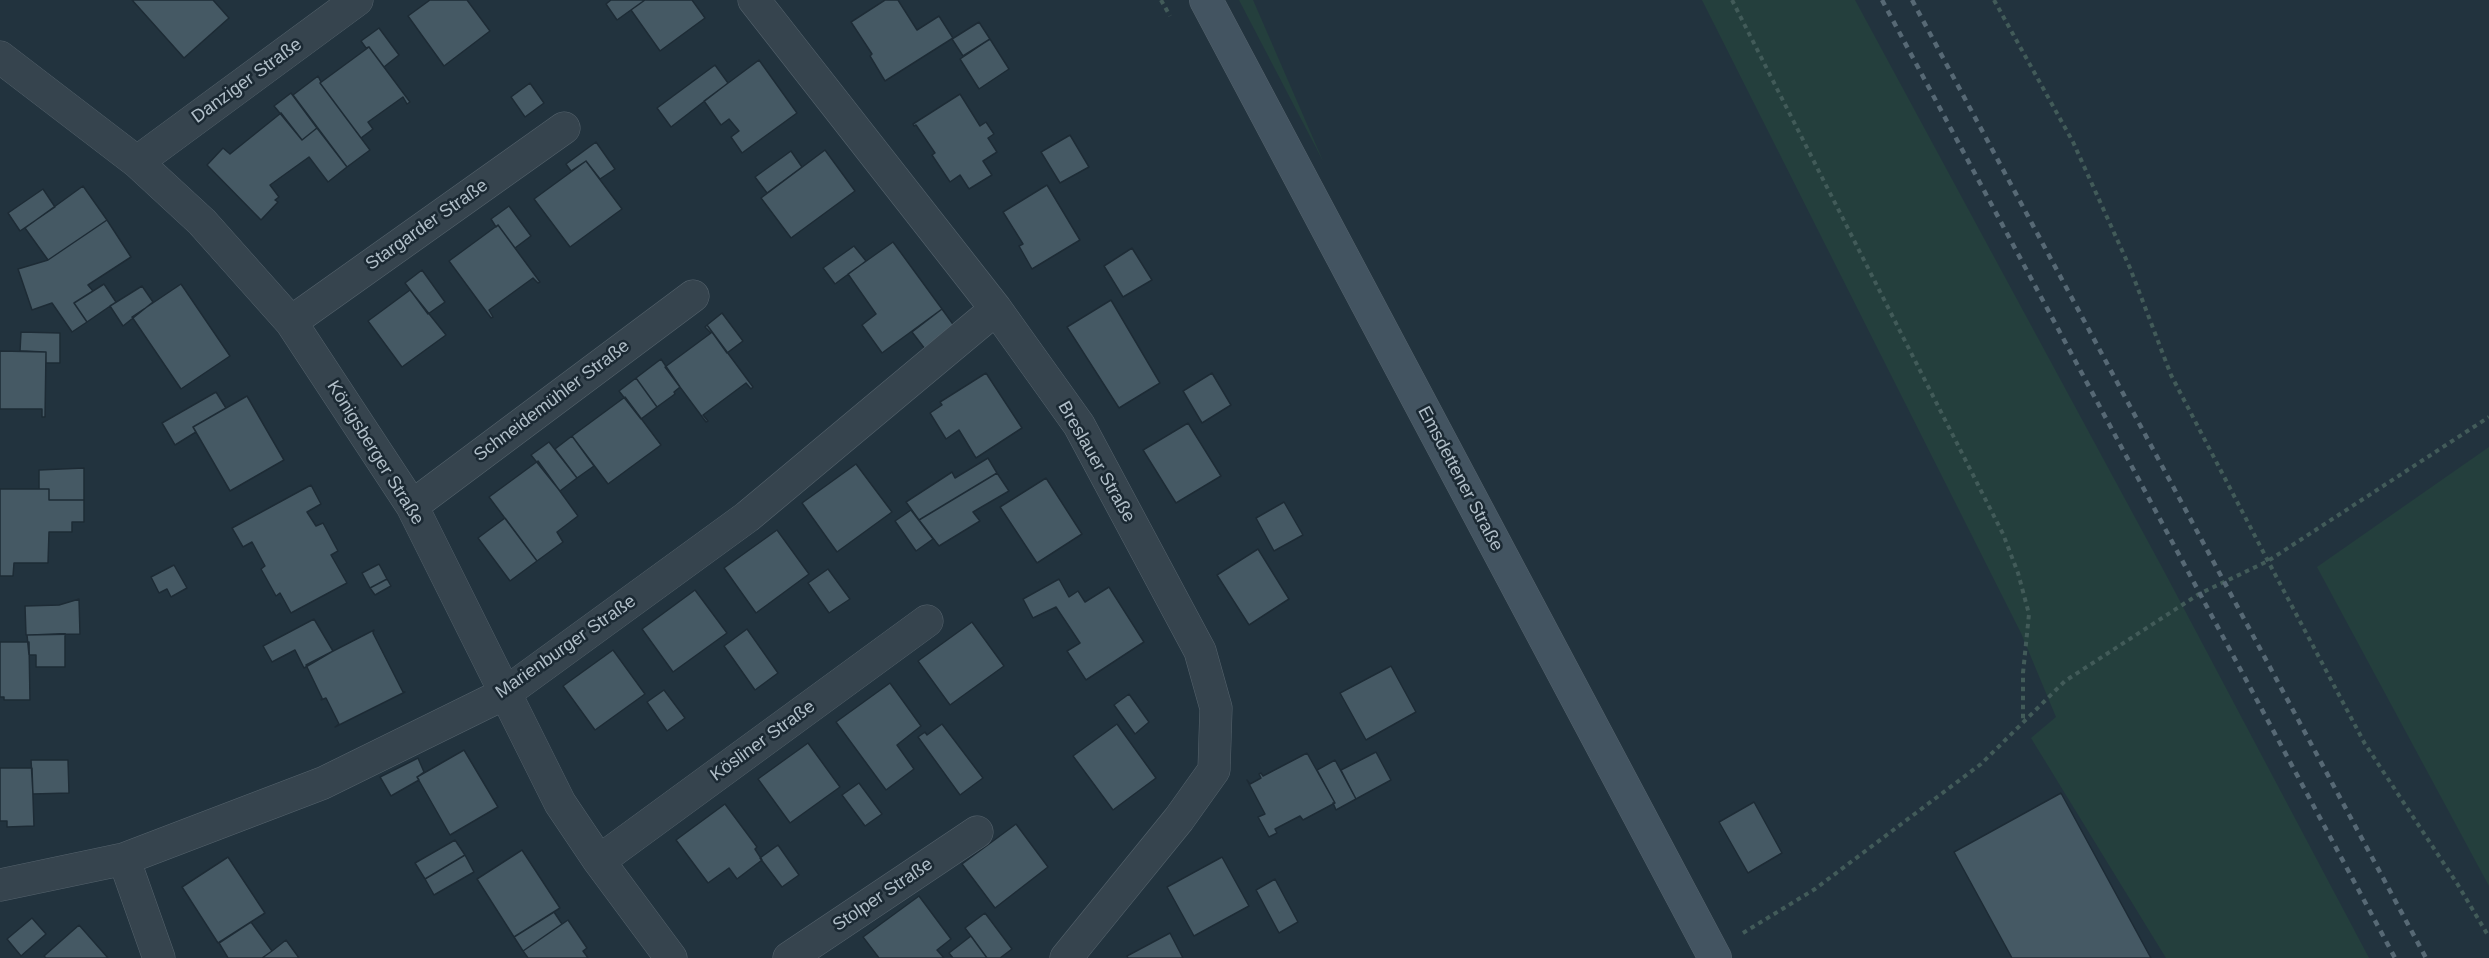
<!DOCTYPE html>
<meta charset="utf-8">
<style>
body{margin:0}
canvas{display:block;background:#22333e}
</style>
<canvas width="2489" height="958"></canvas>
<script>
const context = document.querySelector('canvas').getContext('2d');
context.lineJoin = 'round';
function fill(path, color) { context.fillStyle = color; context.fill(path, 'evenodd'); }
const toPath = rows => new Path2D(rows.map(r => 'M' + r).join(''));
function trace(path, color, width, dash) { context.strokeStyle = color; context.lineWidth = width; context.lineCap = dash ? 'butt' : 'round'; context.setLineDash(dash || []); context.stroke(path); }
function drawText(font, color, halo, rows, align = 'center') {
  context.font = font + ' Helvetica,sans-serif'; context.lineWidth = 5; context.setLineDash([]); context.textBaseline = 'middle'; context.strokeStyle = halo; context.fillStyle = color; for (const [text, x, y, turn = 0] of rows) {
    context.save(); context.translate(x, y); context.rotate((+turn || 0) * Math.PI / 180); context.textAlign = isNaN(turn) ? turn : align; if (halo) context.strokeText(text, 0, 0); context.fillText(text, 0, 0); context.restore();
  }
}
const green = toPath([
 [1239,0,1253,0,1323,161],
 [1702,0,1855,0,2165,573,2369,958,2166,958,2031,738,2056,717,2021,633],
 [2489,447,2489,886,2317,567]
]);
const building = toPath([
 [132,0,213,0,229,18,184,58,132,0],
 [430,0,467,0,490,31,444,66,408,16,430,0],
 [611,0,645,0,617,20,606,4,611,0],
 [645,0,692,0,705,18,660,51,631,10,645,0],
 [885,0,898,0,917,30,939,16,953,38,885,81,870,56,872,54,851,22,885,0],
 [979,22,990,39,963,56,952,39,979,22],
 [379,28,399,55,384,67,369,47,366,48,361,41,379,28],
 [990,39,1009,69,979,89,960,59,990,39],
 [369,47,410,102,407,104,403,97,368,122,373,129,361,138,320,83,369,47],
 [759,60,797,113,742,153,731,137,739,131,729,119,721,125,704,101,759,60],
 [715,65,728,83,671,127,657,108,715,65],
 [318,76,321,82,320,83,370,150,347,167,293,95,318,76],
 [530,83,544,103,525,117,511,97,530,83],
 [291,93,317,128,302,140,274,106,291,93],
 [960,94,980,126,986,122,994,134,988,138,997,152,983,161,992,175,969,189,960,175,950,182,932,155,935,153,916,125,914,126,913,124,960,94],
 [281,113,302,140,317,128,347,167,328,182,309,157,270,185,279,197,275,200,278,202,261,220,207,165,223,148,230,154,281,113],
 [1070,135,1089,167,1060,183,1041,152,1070,135],
 [596,142,615,169,600,179,586,161,571,171,566,164,596,142],
 [825,150,855,191,791,238,761,198,825,150],
 [791,151,802,167,767,193,755,177,791,151],
 [586,161,622,209,570,247,534,199,586,161],
 [1047,185,1080,240,1032,269,1019,246,1023,244,1003,212,1047,185],
 [83,186,107,220,48,260,25,228,83,186],
 [43,189,55,207,20,231,8,213,43,189],
 [509,206,531,236,515,248,498,225,496,227,491,219,509,206],
 [107,220,131,257,88,285,93,291,74,303,87,322,72,332,52,303,32,310,18,269,48,260,107,220],
 [498,225,540,282,538,283,533,278,489,310,493,317,491,318,449,261,498,225],
 [893,242,942,309,882,353,862,325,876,314,848,274,893,242],
 [854,246,866,261,835,284,823,268,854,246],
 [1132,248,1152,280,1123,297,1104,266,1132,248],
 [422,270,445,302,428,314,405,283,422,270],
 [104,284,116,302,87,322,74,303,104,284],
 [181,284,230,356,181,389,132,317,181,284],
 [142,286,153,302,123,326,110,306,142,286],
 [410,290,446,335,402,367,368,321,410,290],
 [1111,300,1160,383,1119,408,1067,327,1111,300],
 [942,309,955,327,925,349,912,332,942,309],
 [722,313,743,341,727,353,707,325,722,313],
 [707,325,753,387,751,389,746,383,703,415,708,421,706,422,665,367,711,333,705,327,707,325],
 [21,332,60,333,60,363,46,363,46,352,20,351,21,332],
 [0,351,46,352,45,417,42,417,42,409,0,409,0,351],
 [661,359,680,387,674,392,675,394,657,407,636,378,661,359],
 [986,373,1022,428,976,458,959,430,946,439,930,413,942,405,940,402,986,373],
 [1212,373,1231,405,1202,423,1183,391,1212,373],
 [636,378,657,407,641,419,619,391,636,378],
 [216,392,226,408,193,427,196,432,175,445,162,423,216,392],
 [247,396,284,460,230,491,193,427,247,396],
 [625,397,661,445,608,484,572,436,625,397],
 [1188,423,1221,476,1176,503,1143,450,1188,423],
 [572,436,594,466,577,478,555,449,572,436],
 [549,442,577,478,560,491,531,455,549,442],
 [988,458,997,473,919,520,906,502,952,472,955,478,988,458],
 [538,461,578,516,557,532,563,542,537,561,489,497,538,461],
 [856,464,892,512,837,552,802,503,856,464],
 [84,468,84,500,49,500,49,489,39,489,39,470,84,468],
 [997,473,1009,491,973,512,980,521,939,546,919,520,997,473],
 [1046,478,1082,534,1037,563,1000,507,1046,478],
 [311,485,321,504,307,512,316,526,323,523,338,551,331,555,347,583,291,613,280,593,276,596,261,569,265,566,252,542,243,547,232,528,311,485],
 [0,489,49,489,49,500,84,500,84,522,72,522,72,532,49,532,48,563,14,563,13,576,0,576,0,489],
 [1284,502,1303,535,1274,551,1256,518,1284,502],
 [911,510,933,539,916,551,895,521,911,510],
 [505,518,537,561,510,581,478,538,505,518],
 [777,530,809,574,756,613,724,568,777,530],
 [1258,549,1289,599,1249,625,1217,575,1258,549],
 [379,564,387,579,370,588,362,573,379,564],
 [174,565,187,588,171,597,167,589,159,593,151,577,174,565],
 [828,569,850,599,829,613,808,583,828,569],
 [387,579,391,586,375,595,370,588,387,579],
 [1059,579,1069,597,1078,591,1085,602,1109,587,1144,642,1086,680,1067,651,1080,643,1056,607,1033,618,1023,599,1059,579],
 [695,590,727,633,673,672,642,629,695,590],
 [79,599,80,634,26,635,25,606,59,605,79,599],
 [314,619,333,651,304,668,295,650,272,662,263,646,314,619],
 [972,622,1004,666,950,705,918,661,972,622],
 [747,629,778,673,755,690,724,646,747,629],
 [374,630,373,633,403,692,405,692,335,727,339,724,326,698,321,700,322,698,306,665,374,630],
 [65,634,65,667,36,667,36,655,29,655,27,635,65,634],
 [0,642,29,642,30,700,4,700,4,697,0,697,0,642],
 [613,650,645,694,595,730,563,686,613,650],
 [1391,666,1416,712,1366,740,1340,693,1391,666],
 [890,683,921,726,897,745,914,769,886,790,836,722,890,683],
 [664,690,685,718,667,731,647,702,664,690],
 [1129,694,1149,722,1135,734,1114,705,1129,694],
 [942,724,983,778,960,795,918,737,925,732,927,735,942,724],
 [1117,724,1156,778,1113,810,1073,756,1117,724],
 [808,743,840,787,790,823,758,779,808,743],
 [464,750,498,807,450,835,417,777,464,750],
 [1376,752,1391,780,1356,799,1341,770,1376,752],
 [1307,753,1335,803,1303,820,1300,816,1275,829,1277,833,1269,837,1258,817,1265,814,1247,780,1250,784,1261,778,1259,774,1261,773,1263,776,1307,753],
 [418,758,424,772,417,777,419,780,391,796,380,777,418,758],
 [31,760,68,760,69,793,33,794,31,760],
 [1335,760,1356,799,1336,810,1333,803,1335,803,1317,770,1335,760],
 [0,768,32,768,34,826,7,827,7,821,0,821,0,768],
 [859,783,882,814,865,826,842,795,859,783],
 [2061,793,2151,958,2012,958,1954,852,2061,793],
 [1754,802,1782,853,1748,873,1719,822,1754,802],
 [725,804,757,847,755,849,762,860,737,879,729,868,708,883,676,840,725,804],
 [1016,824,1048,867,995,908,962,864,1016,824],
 [455,840,465,855,425,879,415,863,455,840],
 [778,845,799,875,782,887,760,858,778,845],
 [522,850,560,908,514,937,477,879,522,850],
 [465,855,474,872,434,895,425,879,465,855],
 [228,857,265,913,218,943,182,887,228,857],
 [1222,857,1249,906,1194,936,1167,887,1222,857],
 [1275,879,1298,922,1279,933,1256,890,1275,879],
 [919,896,951,939,937,950,944,958,879,958,863,937,919,896],
 [554,912,562,924,523,951,514,937,554,912],
 [985,913,1012,949,1000,958,987,958,965,928,985,913],
 [32,918,46,934,21,956,7,939,32,918],
 [568,920,587,948,583,951,588,958,528,958,523,951,568,920],
 [251,922,272,951,262,958,228,958,219,943,251,922],
 [79,925,108,958,46,958,44,956,79,925],
 [1170,933,1183,958,1128,958,1127,956,1170,933],
 [971,936,987,958,953,958,949,953,971,936],
 [286,940,299,958,262,958,272,951,286,940]
]);
const path = toPath([
 [1161,0,1170,16],
 [1732,0,2003,534,2018,573,2029,614,2023,673,2023,722],
 [1994,0,2073,142,2130,268,2171,375,2268,561,2365,744,2458,885,2489,937],
 [1743,933,1815,889,1981,764,2065,681,2199,594,2268,561,2489,417]
]);
const street = toPath([
 [754,0,996,309,1079,425,1200,651,1216,708,1214,770,1179,819,1066,958],
 [0,57,137,162,202,222,291,322,412,506,560,803,599,861,671,958],
 [137,162,357,0],
 [291,322,564,128],
 [412,506,693,296],
 [124,859,159,958],
 [599,861,927,621],
 [0,885,124,859,323,783,504,694,747,517,996,309],
 [789,958,977,832]
]);
const secondary = toPath([
 [1206,0,1715,958]
]);
const rail = toPath([
 [1882,0,2395,958],
 [1912,0,2426,958]
]);
const streetNames = [
 ["Danziger Straße",247,81,-36],
 ["Stargarder Straße",427,225,-35],
 ["Schneidemühler Straße",552,401,-37],
 ["Königsberger Straße",375,453,58],
 ["Breslauer Straße",1096,462,60],
 ["Emsdettener Straße",1460,479,62],
 ["Marienburger Straße",566,647,-35],
 ["Kösliner Straße",763,741,-36],
 ["Stolper Straße",883,895,-34]
];
fill(green, '#243f3d');
fill(building, '#455964');
trace(building, '#1d2b35', 1.5);
trace(street, '#54626c', 33);
trace(secondary, '#54626c', 34);
trace(path, '#425b59', 4, [4.5, 4.5]);
trace(street, '#36444e', 32);
trace(secondary, '#435461', 33);
trace(rail, '#576975', 4.5, [6, 6]);
drawText('18px', '#b1bfc9', '#1b2933', streetNames);
</script>
